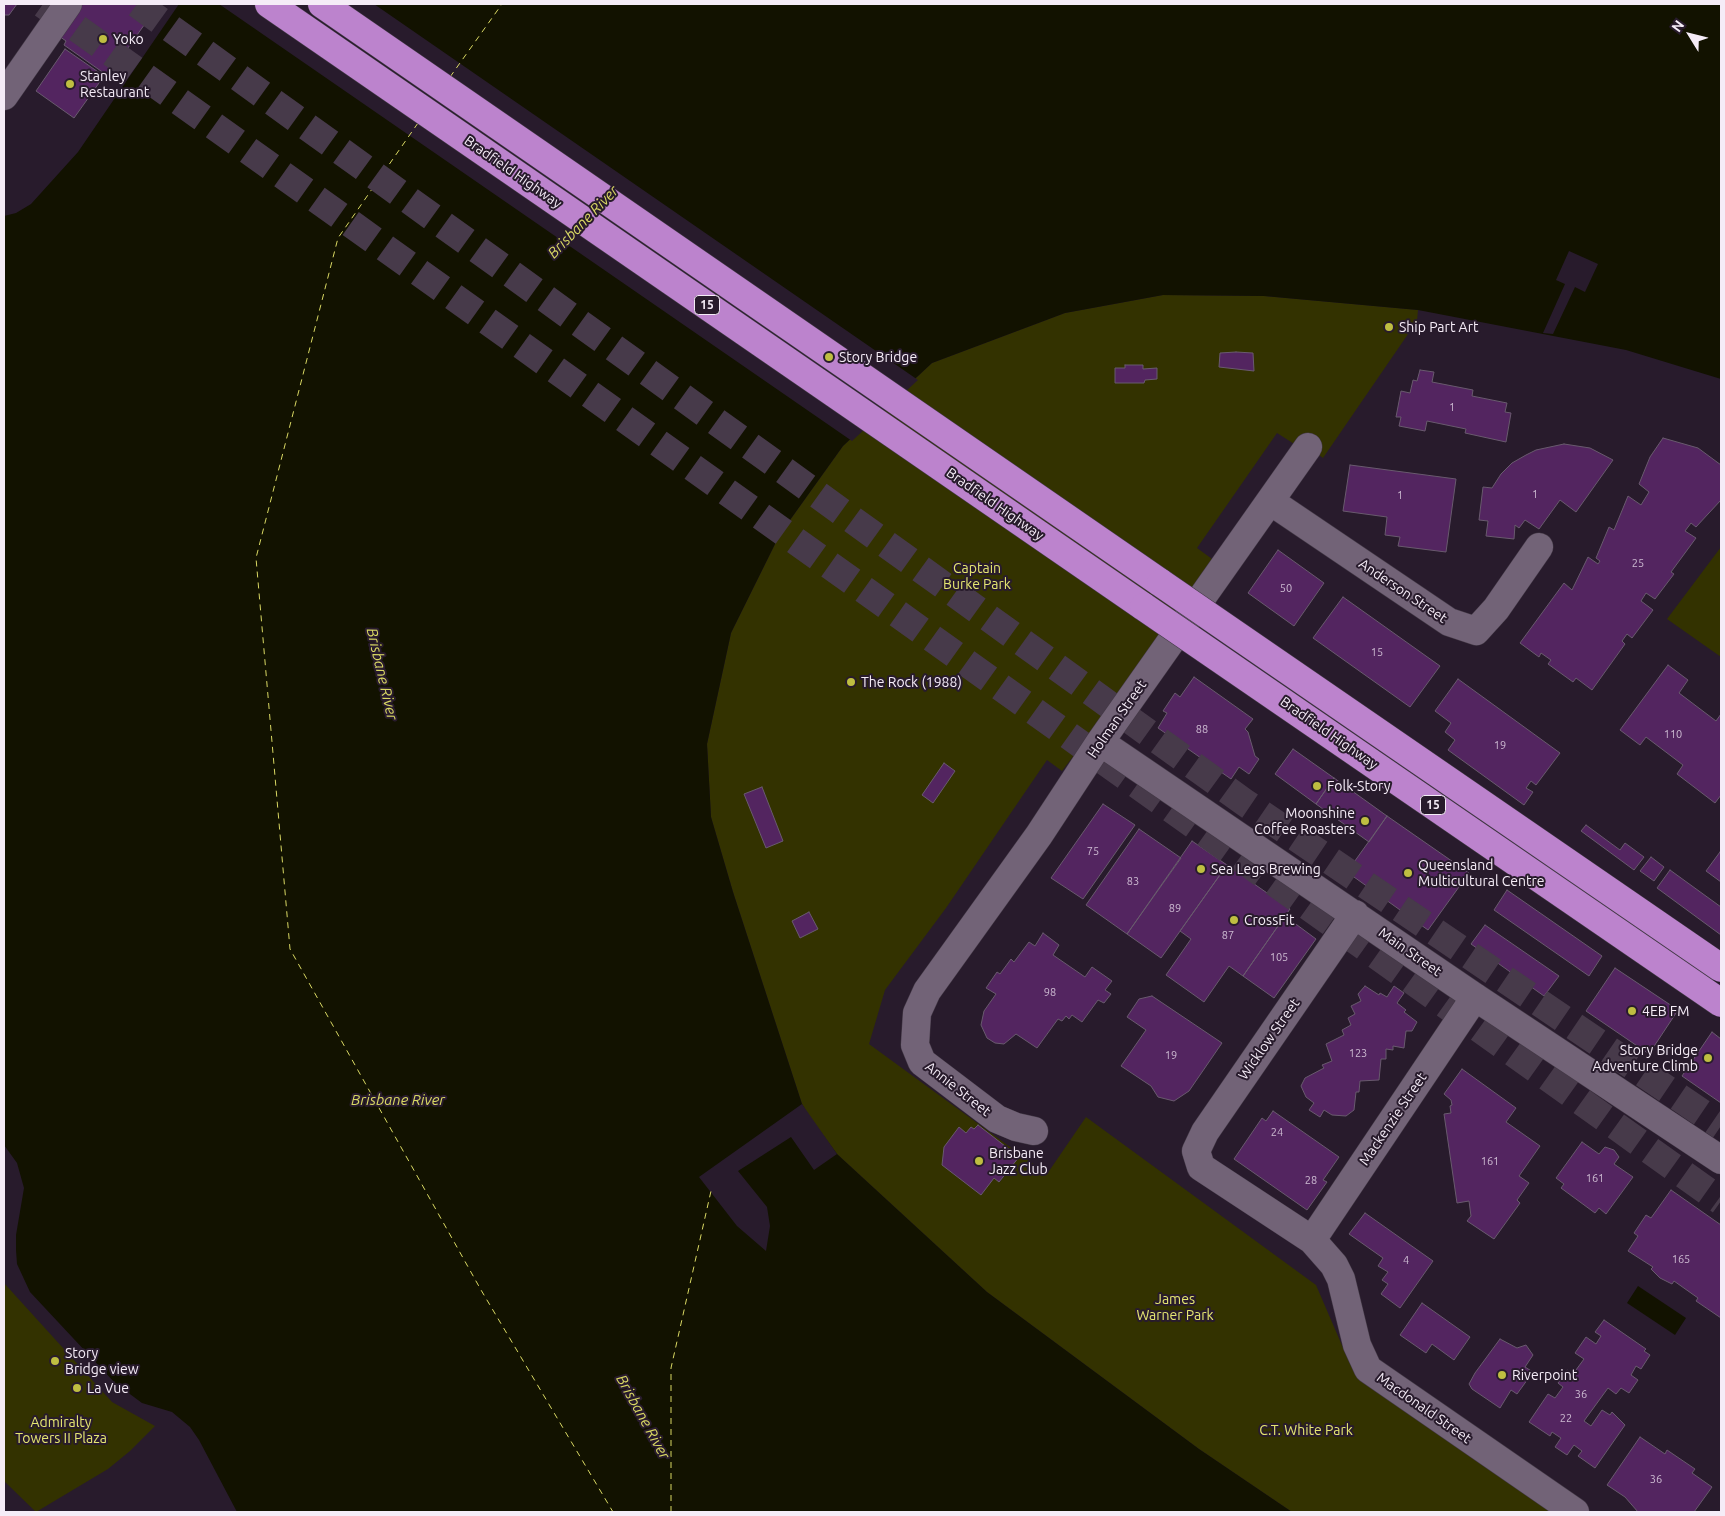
<!DOCTYPE html>
<style>
body{margin:0}
#map{position:relative;width:1725px;height:1516px;overflow:hidden;background:#281b2c;font-family:Ubuntu,sans-serif}
canvas{display:block}
.frame{position:absolute;inset:0;border:5px solid #f5ecf7;pointer-events:none}
.north{position:absolute;left:1665px;top:10px;width:50px;height:50px;-webkit-text-stroke:4px #281b2c;paint-order:stroke;rotate:306deg;font-size:14px;font-weight:700;line-height:20px;text-align:center;color:#f5ecf7}
.north::after{content:'';display:block;margin:auto;width:18px;height:22px;background:#f5ecf7;clip-path:polygon(50% 0,100% 100%,50% 72%,0 100%)}
</style>
<div id="map">
<canvas width="1725" height="1516"></canvas>
<div class="frame"></div>
<div class="north">N</div>
</div>
<script>
const context = document.querySelector('canvas').getContext('2d');
context.lineJoin = 'round';
function fill(path, color) { context.fillStyle = color; context.fill(path, 'evenodd'); }
const toPath = rows => new Path2D(rows.map(r => 'M' + r).join(''));
function trace(path, color, width, dash) { context.strokeStyle = color; context.lineWidth = width; context.lineCap = dash ? 'butt' : 'round'; context.setLineDash(dash || []); context.stroke(path); }
function drawText(font, color, halo, rows, align = 'center') {
  context.font = font + ' Ubuntu,sans-serif'; context.lineWidth = 4; context.setLineDash([]); context.textBaseline = 'middle'; context.strokeStyle = halo; context.fillStyle = color; for (const [text, x, y, turn = 0] of rows) {
    context.save(); context.translate(x, y); context.rotate((+turn || 0) * Math.PI / 180); context.textAlign = isNaN(turn) ? turn : align; if (halo) context.strokeText(text, 0, 0); context.fillText(text, 0, 0); context.restore();
  }
}
const green = toPath([
 [1163,295,1264,296,1418,310,1417,321,1323,458,1308,447,1299,447,1277,433,1197,548,1219,564,1062,771,1047,760,946,908,885,990,869,1044,1047,1174,1086,1117,1316,1285,1350,1364,1363,1380,1554,1512,1292,1512,1199,1449,987,1292,837,1154,809,1116,802,1104,733,892,711,817,707,744,731,633,780,534,843,446,932,363,1065,313],
 [978,1125,1019,1157,1000,1182,994,1178,981,1195,942,1165,944,1147,959,1128,966,1133,971,1127,974,1129],
 [1721,547,1721,657,1667,619],
 [4,1283,112,1402,155,1426,130,1451,108,1469,36,1512,4,1481]
]);
const water = toPath([
 [179,4,1721,4,1721,379,1626,350,1418,310,1264,296,1163,295,1065,313,932,363,843,446,780,534,731,633,707,744,711,817,733,892,802,1104,809,1116,837,1154,987,1292,1199,1449,1292,1512,237,1512,199,1440,190,1427,172,1412,142,1403,115,1383,30,1292,17,1264,16,1250,16,1235,24,1188,17,1163,4,1145,4,216,16,213,31,204,78,152],
 [1638,1286,1686,1318,1675,1335,1627,1303]
]);
const pier = toPath([
 [219,4,374,4,918,380,852,441],
 [1569,251,1598,264,1585,292,1575,287,1553,334,1543,333,1565,284,1556,280],
 [802,1104,837,1154,814,1170,791,1137,738,1171,767,1207,770,1226,766,1251,737,1226,699,1177]
]);
const ferry = toPath([
 [450,77,502,4],
 [418,123,338,238,256,558,290,949,481,1290,613,1512],
 [671,1512,671,1368,711,1191]
]);
const building = toPath([
 [4,4,17,4,9,15,4,15,4,4],
 [82,4,159,4,108,76,64,45,66,41,59,36,82,4],
 [65,49,104,76,74,118,36,91,65,49],
 [1236,352,1253,353,1254,371,1219,367,1220,353,1236,352],
 [1125,365,1143,365,1143,369,1157,368,1157,379,1145,380,1144,383,1115,383,1115,368,1125,368,1125,365],
 [1420,370,1434,372,1432,382,1473,390,1472,396,1507,403,1505,412,1511,413,1506,442,1465,433,1466,429,1427,421,1425,431,1399,426,1401,417,1396,417,1401,391,1410,393,1413,380,1417,381,1420,370],
 [1663,438,1698,448,1721,465,1721,500,1696,527,1691,523,1685,531,1696,538,1671,572,1674,574,1655,599,1646,593,1641,601,1653,610,1632,638,1627,634,1622,641,1625,644,1592,690,1576,678,1573,682,1548,664,1551,660,1541,653,1539,657,1520,643,1564,583,1572,590,1588,557,1598,564,1600,561,1596,558,1609,527,1614,530,1628,496,1641,505,1649,492,1639,484,1650,457,1663,438],
 [1564,444,1590,448,1613,460,1576,512,1560,500,1539,529,1525,520,1519,528,1515,525,1514,539,1486,536,1488,521,1479,520,1483,487,1492,488,1501,474,1512,463,1526,455,1536,450,1564,444],
 [1350,465,1456,479,1446,552,1398,546,1400,537,1385,535,1387,517,1343,511,1350,465],
 [1278,550,1324,583,1294,626,1248,593,1278,550],
 [1343,597,1440,666,1410,707,1313,638,1343,597],
 [1668,665,1688,680,1679,693,1716,721,1721,714,1721,795,1715,803,1677,774,1683,765,1646,737,1640,745,1620,730,1668,665],
 [1194,677,1253,719,1245,729,1248,732,1255,756,1259,759,1249,774,1239,767,1231,779,1158,728,1167,713,1163,711,1175,693,1180,697,1194,677],
 [1458,679,1560,753,1536,785,1531,781,1526,788,1533,792,1524,805,1448,750,1455,740,1445,732,1451,723,1435,711,1458,679],
 [1293,749,1334,778,1316,804,1275,774,1293,749],
 [944,763,955,771,933,803,922,795,944,763],
 [1334,778,1387,816,1369,842,1316,804,1334,778],
 [762,787,783,841,766,848,744,794,762,787],
 [1103,804,1135,825,1083,899,1051,878,1103,804],
 [1387,816,1469,873,1428,930,1347,872,1387,816],
 [1586,825,1620,850,1625,843,1644,857,1634,870,1581,831,1586,825],
 [1139,829,1181,858,1127,934,1086,905,1139,829],
 [1192,841,1227,865,1161,958,1127,934,1192,841],
 [1720,852,1721,853,1721,882,1706,871,1720,852],
 [1651,857,1664,867,1654,881,1640,871,1651,857],
 [1227,865,1290,909,1243,976,1229,966,1204,1002,1166,975,1191,939,1180,931,1227,865],
 [1670,870,1721,907,1721,935,1657,888,1670,870],
 [1507,890,1602,956,1589,976,1494,910,1507,890],
 [809,912,818,929,800,938,792,921,809,912],
 [1285,916,1316,939,1274,998,1243,976,1285,916],
 [1485,925,1559,976,1544,996,1471,944,1485,925],
 [1043,933,1059,945,1053,955,1085,977,1092,967,1112,981,1105,990,1111,994,1104,1003,1098,1000,1082,1022,1072,1015,1069,1019,1066,1016,1062,1021,1058,1019,1037,1048,1016,1034,1004,1044,995,1043,987,1038,981,1025,984,1011,996,994,986,988,997,972,1000,974,1011,959,1014,962,1029,942,1035,946,1043,933],
 [1615,968,1678,1010,1649,1054,1586,1011,1615,968],
 [1365,986,1379,995,1380,993,1387,997,1394,986,1404,993,1397,1003,1406,1010,1404,1012,1417,1022,1412,1031,1406,1031,1404,1048,1393,1046,1393,1050,1386,1049,1386,1059,1381,1059,1379,1080,1360,1081,1359,1092,1356,1092,1354,1110,1346,1116,1332,1115,1324,1110,1320,1117,1309,1110,1314,1103,1306,1097,1301,1086,1305,1078,1324,1068,1322,1065,1332,1061,1326,1044,1344,1035,1342,1030,1351,1025,1348,1018,1355,1014,1351,1006,1361,1001,1358,994,1365,986],
 [1152,996,1222,1043,1189,1091,1174,1101,1158,1097,1151,1086,1121,1066,1146,1030,1127,1017,1139,999,1152,996],
 [1712,1032,1721,1039,1721,1103,1682,1076,1712,1032],
 [1462,1069,1516,1108,1506,1122,1540,1146,1519,1176,1529,1183,1517,1200,1520,1203,1494,1239,1467,1221,1471,1216,1469,1201,1457,1203,1444,1114,1451,1113,1450,1106,1452,1105,1451,1100,1444,1094,1462,1069],
 [1273,1111,1339,1157,1323,1180,1327,1182,1307,1210,1234,1159,1262,1118,1266,1121,1273,1111],
 [978,1125,1019,1157,999,1182,994,1178,981,1195,942,1165,944,1147,959,1127,966,1133,971,1127,974,1129,978,1125],
 [1582,1142,1599,1154,1605,1147,1614,1150,1619,1157,1614,1164,1633,1177,1606,1214,1599,1208,1595,1213,1561,1188,1564,1184,1556,1178,1582,1142],
 [1671,1190,1721,1225,1721,1318,1696,1301,1698,1298,1674,1281,1672,1284,1660,1278,1651,1269,1653,1267,1628,1251,1638,1236,1634,1233,1646,1215,1651,1218,1671,1190],
 [1365,1213,1433,1261,1400,1308,1381,1294,1388,1284,1382,1280,1388,1272,1378,1266,1383,1258,1349,1234,1365,1213],
 [1422,1303,1470,1337,1454,1360,1432,1344,1426,1353,1400,1335,1422,1303],
 [1604,1320,1646,1349,1644,1351,1650,1355,1641,1369,1636,1366,1631,1375,1638,1380,1629,1393,1621,1388,1616,1394,1608,1388,1584,1421,1591,1426,1602,1410,1610,1415,1612,1412,1625,1425,1595,1468,1578,1456,1582,1451,1574,1445,1567,1455,1555,1447,1561,1438,1552,1432,1550,1436,1529,1422,1548,1394,1555,1398,1563,1387,1558,1383,1567,1370,1573,1374,1584,1359,1575,1353,1586,1337,1596,1344,1601,1336,1595,1332,1604,1320],
 [1500,1339,1517,1348,1526,1345,1533,1355,1525,1367,1533,1372,1517,1394,1511,1390,1500,1408,1472,1389,1469,1384,1475,1373,1500,1339],
 [1640,1437,1665,1454,1667,1450,1695,1469,1692,1473,1712,1487,1694,1512,1638,1512,1625,1497,1607,1485,1640,1437]
]);
const highwayTunnel = toPath([
 [43,4,1721,1201],
 [137,4,1244,802,1721,1126]
]);
const minor = toPath([
 [4,96,68,4],
 [1270,501,1449,622,1476,631,1496,609,1539,547],
 [1100,742,1475,997,1721,1160],
 [1355,914,1205,1132,1196,1151,1201,1167,1312,1240,1334,1265,1341,1279,1357,1345,1368,1369,1575,1512],
 [1034,1131,1016,1127,997,1119,922,1062,915,1045,917,1013,927,991,1039,835,1100,742,1308,447],
 [1312,1240,1475,997]
]);
const highway = toPath([
 [269,4,1144,607],
 [322,4,1161,583]
]);
const highwayBridge = toPath([
 [1161,583,1721,968],
 [1144,607,1721,1003]
]);
const markers = [
 [103,39,5,"#bfbe41"],
 [70,84,5,"#bfbe41"],
 [1389,327,5,"#bfbe41"],
 [829,357,5,"#bfbe41"],
 [851,682,5,"#bfbe41"],
 [1317,786,5,"#bfbe41"],
 [1365,821,5,"#bfbe41"],
 [1201,869,5,"#bfbe41"],
 [1408,873,5,"#bfbe41"],
 [1234,920,5,"#bfbe41"],
 [1632,1011,5,"#bfbe41"],
 [1708,1058,5,"#bfbe41"],
 [979,1161,5,"#bfbe41"],
 [55,1361,5,"#bfbe41"],
 [1502,1375,5,"#bfbe41"],
 [77,1388,5,"#bfbe41"]
];
const numberNames = [
 ["1",1452,407],
 ["1",1535,494],
 ["1",1400,495],
 ["25",1638,563],
 ["50",1286,588],
 ["15",1377,652],
 ["88",1202,729],
 ["110",1673,734],
 ["19",1500,745],
 ["75",1093,851],
 ["83",1133,881],
 ["89",1175,908],
 ["87",1228,935],
 ["105",1279,957],
 ["98",1050,992],
 ["123",1358,1053],
 ["19",1171,1055],
 ["24",1277,1132],
 ["161",1490,1161],
 ["161",1595,1178],
 ["28",1311,1180],
 ["165",1681,1259],
 ["4",1406,1260],
 ["36",1581,1394],
 ["22",1566,1418],
 ["36",1656,1479]
];
const shields = [
 [707,305,25],
 [1433,805,25]
];
const shieldNames = [
 ["15",707,305],
 ["15",1433,805]
];
const poiNames = [
 ["Yoko",113,39],
 ["Stanley",80,76],
 ["Restaurant",80,92],
 ["Ship Part Art",1399,327],
 ["Story Bridge",839,357],
 ["The Rock (1988)",861,682],
 ["Folk-Story",1327,786],
 ["Moonshine",1355,813,"right"],
 ["Coffee Roasters",1355,829,"right"],
 ["Queensland",1418,865],
 ["Multicultural Centre",1418,881],
 ["Sea Legs Brewing",1211,869],
 ["CrossFit",1244,920],
 ["4EB FM",1642,1011],
 ["Story Bridge",1698,1050,"right"],
 ["Adventure Climb",1698,1066,"right"],
 ["Brisbane",989,1153],
 ["Jazz Club",989,1169],
 ["Story",65,1353],
 ["Bridge view",65,1369],
 ["Riverpoint",1512,1375],
 ["La Vue",87,1388]
];
const streetNames = [
 ["Bradfield Highway",513,172,35],
 ["Bradfield Highway",995,504,35],
 ["Anderson Street",1403,591,34],
 ["Holman Street",1117,719,-55],
 ["Bradfield Highway",1329,733,35],
 ["Main Street",1410,952,35],
 ["Wicklow Street",1269,1039,-55],
 ["Annie Street",958,1089,38],
 ["Mackenzie Street",1393,1119,-56],
 ["Macdonald Street",1424,1408,35]
];
const parkNames = [
 ["Captain",977,568],
 ["Burke Park",977,584],
 ["James",1175,1299],
 ["Warner Park",1175,1315],
 ["Admiralty",61,1422],
 ["Towers II Plaza",61,1438],
 ["C.T. White Park",1306,1430]
];
const waterNames = [
 ["Brisbane River",583,222,-46],
 ["Brisbane River",382,674,77],
 ["Brisbane River",398,1100],
 ["Brisbane River",643,1417,61]
];
fill(green, '#333200');
fill(water, '#121200');
fill(pier, '#281b2c');
trace(ferry, '#d9d863', 1, [6, 5]);
fill(building, '#532560');
trace(building, '#695a6e', 1);
trace(highwayTunnel, '#473a4a', 28, [28, 14]);
trace(minor, '#433946', 29);
trace(highway, '#433946', 29);
trace(minor, '#726377', 28);
trace(highway, '#bc83cd', 28);
trace(highwayBridge, '#433946', 29, []);
trace(highwayBridge, '#bc83cd', 28);
for (const [x, y, r, color] of markers) { const dot = new Path2D(); dot.arc(x, y, r, 0, 2 * Math.PI); context.fillStyle = color; context.fill(dot); trace(dot, '#281b2c', 2); }
drawText('11px', '#ccbad1', null, numberNames);
for (const [x, y, w] of shields) { const box = new Path2D(); box.roundRect(x - w / 2, y - 9.5, w, 19, 4); context.fillStyle = '#281b2c'; context.fill(box); trace(box, '#f5ecf7', 1); }
drawText('bold 12px', '#f5ecf7', null, shieldNames);
drawText('14px', '#f5ecf7', '#281b2c', poiNames, 'left');
drawText('14px', '#f5ecf7', '#281b2c', streetNames);
drawText('14px', '#e5e671', '#281b2c', parkNames);
drawText('italic 15px', '#d9d863', '#281b2c', waterNames);
</script>
